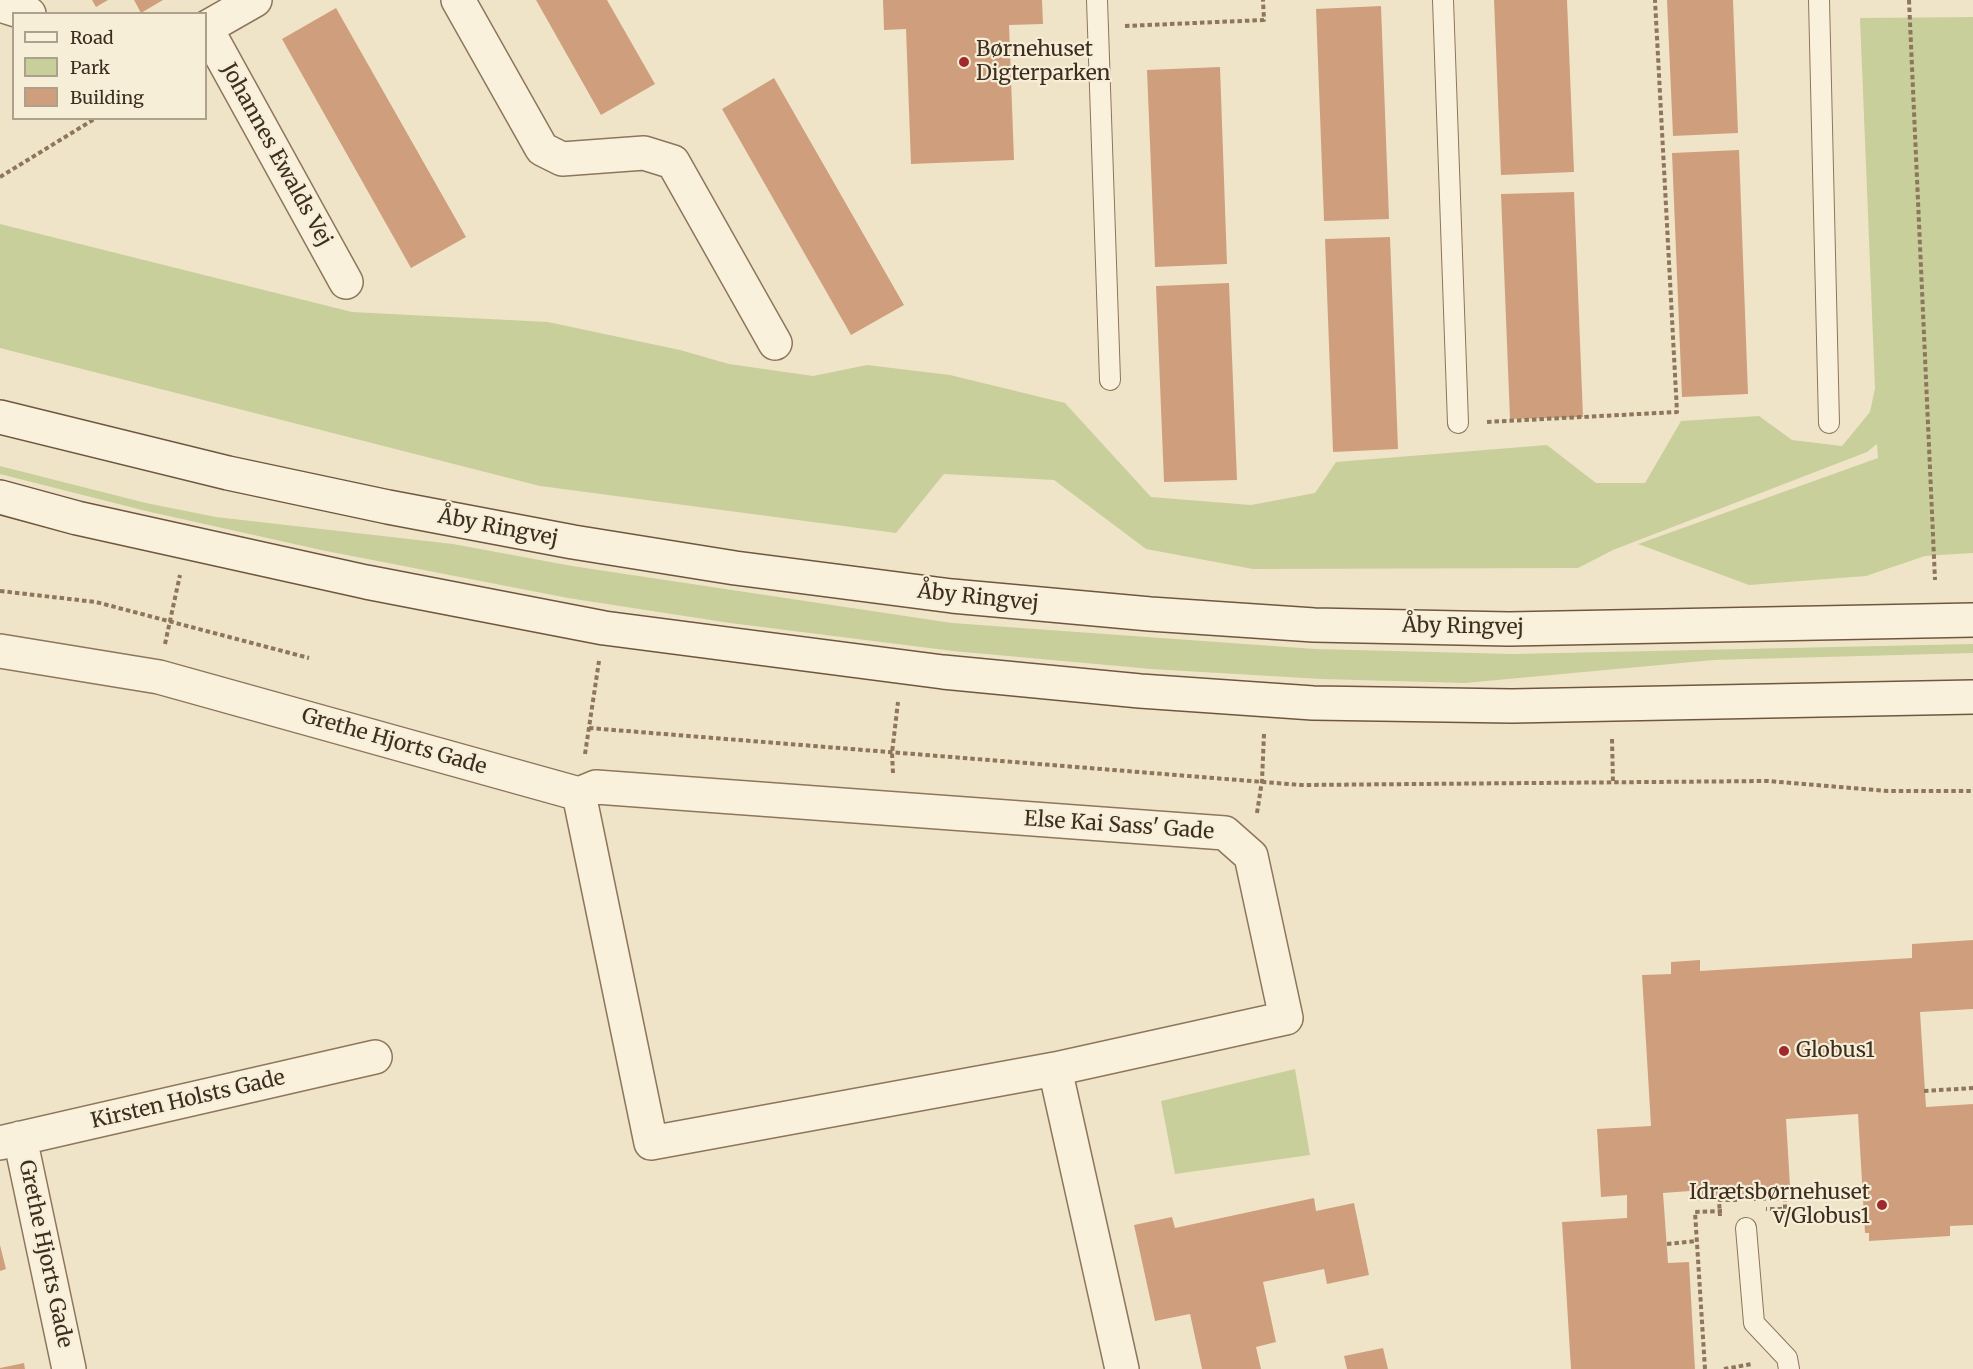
<!DOCTYPE html>
<meta charset="utf-8">
<style>
body{margin:0}
#map{position:relative;width:1973px;height:1369px;overflow:hidden;background:#f0e4c8;font-family:Merriweather,serif}
canvas{display:block}
.legend{position:absolute;left:12px;top:12px;width:195px;height:108px;box-sizing:border-box;background:#f7eed8;border:2px solid #ada18e;margin:0;padding:8px 10px;list-style:none;font-size:18px;color:#3d2e20}
.legend li{display:flex;align-items:center;gap:12px;height:30px}
.legend b{width:30px;border:2px solid #ada18e}
</style>
<div id="map">
<canvas width="1973" height="1369"></canvas>
<ul class="legend">
<li><b style="height:8px;background:#faf1dc"></b>Road</li>
<li><b style="height:16px;background:#c9cf9b"></b>Park</li>
<li><b style="height:16px;background:#cf9f7d"></b>Building</li>
</ul>
</div>
<script>
const context = document.querySelector('canvas').getContext('2d');
context.lineJoin = 'round';
function fill(path, color) { context.fillStyle = color; context.fill(path, 'evenodd'); }
const toPath = rows => new Path2D(rows.map(r => 'M' + r).join(''));
function trace(path, color, width, dash) { context.strokeStyle = color; context.lineWidth = width; context.lineCap = dash ? 'butt' : 'round'; context.setLineDash(dash || []); context.stroke(path); }
function drawText(font, color, halo, rows, align = 'center') {
  context.font = font + ' Merriweather,serif'; context.lineWidth = 4.5; context.setLineDash([]); context.textBaseline = 'middle'; context.strokeStyle = halo; context.fillStyle = color; for (const [text, x, y, turn = 0] of rows) {
    context.save(); context.translate(x, y); context.rotate((+turn || 0) * Math.PI / 180); context.textAlign = isNaN(turn) ? turn : align; if (halo) context.strokeText(text, 0, 0); context.fillText(text, 0, 0); context.restore();
  }
}
const green = toPath([
 [1973,17,1973,553,1925,556,1866,576,1749,585,1638,544,1878,458,1877,444,1867,452,1613,550,1578,568,1253,569,1146,549,1054,480,944,474,896,533,540,486,0,348,0,224,352,312,548,322,680,350,729,364,813,376,867,365,950,375,1065,403,1151,497,1251,505,1315,493,1336,462,1547,445,1596,483,1645,483,1681,421,1759,416,1792,440,1842,446,1870,412,1875,388,1860,18],
 [0,466,146,503,216,517,453,544,572,566,952,623,1315,649,1513,654,1973,644,1973,653,1714,660,1465,683,1321,679,1151,669,953,651,730,623,568,598,321,550,146,511,0,474],
 [1295,1069,1310,1155,1175,1174,1161,1101]
]);
const building = toPath([
 [92,0,108,0,96,7],
 [134,0,163,0,141,13],
 [536,0,607,0,655,84,601,115],
 [883,0,1042,0,1043,24,1009,25,1014,160,911,164,906,29,884,30],
 [1494,0,1567,0,1574,172,1501,175],
 [1667,0,1733,0,1738,133,1673,136],
 [1381,6,1389,219,1324,221,1316,9],
 [336,8,466,237,411,268,282,39],
 [1220,67,1227,264,1155,267,1147,70],
 [774,78,904,305,851,335,722,109],
 [1739,150,1748,394,1682,397,1672,153],
 [1574,192,1583,417,1510,419,1501,194],
 [1390,237,1398,449,1333,452,1325,239],
 [1229,283,1237,480,1164,482,1156,286],
 [1973,940,1973,1009,1920,1012,1926,1107,1973,1104,1973,1225,1950,1226,1950,1236,1869,1241,1869,1233,1865,1233,1858,1114,1786,1119,1790,1186,1747,1188,1748,1197,1719,1200,1691,1201,1690,1191,1663,1193,1668,1263,1689,1262,1695,1369,1571,1369,1562,1222,1627,1218,1627,1195,1601,1197,1597,1129,1651,1126,1642,975,1671,974,1671,962,1700,960,1700,971,1912,958,1912,944],
 [1314,1198,1316,1211,1354,1203,1369,1275,1327,1284,1324,1269,1263,1282,1276,1342,1256,1347,1261,1369,1202,1369,1190,1314,1155,1321,1134,1225,1172,1217,1175,1228],
 [0,1245,6,1269,0,1271],
 [1383,1348,1388,1369,1347,1369,1344,1356],
 [24,1363,25,1369,0,1369,0,1368]
]);
const path = toPath([
 [1909,0,1935,580],
 [1125,26,1264,20,1263,0],
 [0,177,96,118],
 [1487,422,1677,412,1655,0],
 [0,591,96,602,309,658],
 [165,644,180,575],
 [589,728,1301,785,1768,781,1888,791,1973,791],
 [1612,739,1613,783],
 [585,754,599,661],
 [893,773,892,753,898,702],
 [1257,813,1262,781,1264,734],
 [1924,1091,1973,1088],
 [1754,1199,1785,1198,1785,1209,1766,1209],
 [1720,1216,1719,1200,1737,1200],
 [1667,1244,1697,1241],
 [1705,1369,1695,1212,1722,1211],
 [1724,1369,1752,1364]
]);
const service = toPath([
 [1097,0,1110,380],
 [1443,0,1458,423],
 [1819,0,1829,423],
 [1746,1228,1754,1323,1787,1358,1789,1369]
]);
const minor = toPath([
 [458,0,542,149,562,159,644,153,673,162,775,343],
 [0,5,29,14],
 [206,28,346,282],
 [206,28,255,0],
 [0,651,159,677,579,794,651,1143,1055,1069,1286,1018,1251,856,1225,833,596,787,579,794],
 [1055,1069,1122,1369],
 [20,1138,69,1369],
 [0,1143,375,1057]
]);
const secondary = toPath([
 [0,417,228,473,388,507,573,542,735,568,952,596,1150,614,1314,625,1509,629,1973,620],
 [0,497,77,518,366,582,604,628,943,672,1140,691,1313,703,1512,706,1973,697]
]);
const markers = [
 [964,62,6,"#9e2a2b"],
 [1784,1051,6,"#9e2a2b"],
 [1882,1205,6,"#9e2a2b"]
];
const poiNames = [
 ["Børnehuset",976,50],
 ["Digterparken",976,74],
 ["Globus1",1796,1051],
 ["Idrætsbørnehuset",1870,1193,"right"],
 ["v/Globus1",1870,1217,"right"]
];
const streetNames = [
 ["Johannes Ewalds Vej",276,155,61],
 ["Åby Ringvej",498,528,11],
 ["Åby Ringvej",978,598,6],
 ["Åby Ringvej",1463,627,1],
 ["Grethe Hjorts Gade",394,742,16],
 ["Else Kai Sass' Gade",1119,826,4],
 ["Kirsten Holsts Gade",188,1100,-13],
 ["Grethe Hjorts Gade",45,1254,78]
];
fill(green, '#c9cf9b');
fill(building, '#cf9f7d');
trace(service, '#8d765c', 22);
trace(minor, '#8d765c', 36);
trace(secondary, '#6f573f', 36);
trace(path, '#8d765c', 4, [4.5, 3]);
trace(service, '#faf1dc', 20);
trace(minor, '#faf1dc', 33);
trace(secondary, '#faf1dc', 33);
for (const [x, y, r, color] of markers) { const dot = new Path2D(); dot.arc(x, y, r, 0, 2 * Math.PI); context.fillStyle = color; context.fill(dot); trace(dot, '#f7eed8', 2); }
drawText('21px', '#3d2e20', '#f7eed8', poiNames, 'left');
drawText('21px', '#3d2e20', '#f7eed8', streetNames);
</script>
